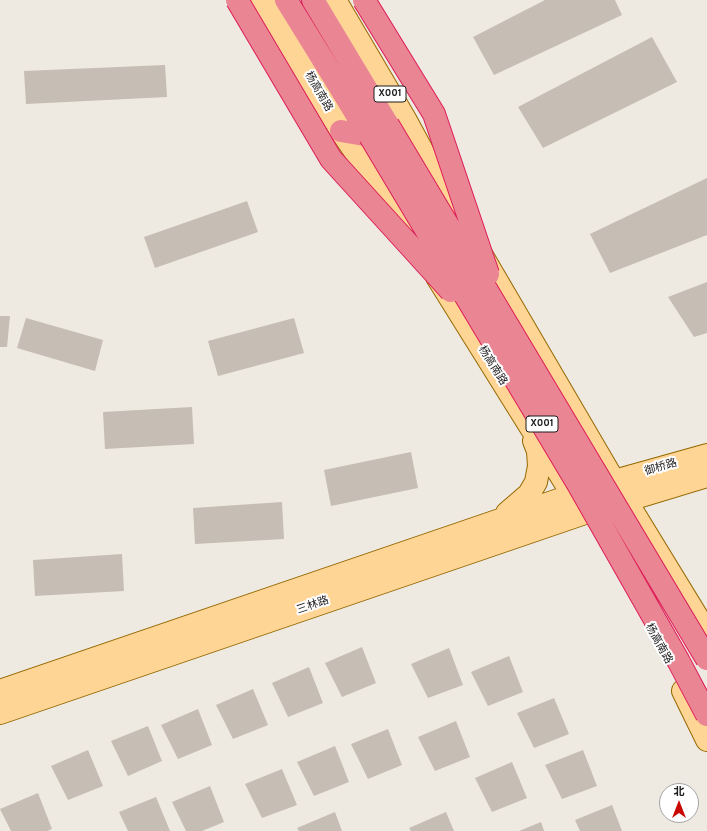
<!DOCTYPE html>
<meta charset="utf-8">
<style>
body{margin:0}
#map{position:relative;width:707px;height:831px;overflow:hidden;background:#eeeae1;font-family:Overpass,"Noto Sans SC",sans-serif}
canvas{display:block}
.north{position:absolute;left:659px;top:783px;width:40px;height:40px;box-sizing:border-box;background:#fff;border:1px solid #a4a4a4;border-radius:50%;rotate:0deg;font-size:11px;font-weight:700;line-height:16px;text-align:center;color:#1c1c1c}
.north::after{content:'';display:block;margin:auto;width:14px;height:18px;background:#c80700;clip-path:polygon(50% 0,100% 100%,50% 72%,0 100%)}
</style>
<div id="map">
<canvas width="707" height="831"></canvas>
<div class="north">北</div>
</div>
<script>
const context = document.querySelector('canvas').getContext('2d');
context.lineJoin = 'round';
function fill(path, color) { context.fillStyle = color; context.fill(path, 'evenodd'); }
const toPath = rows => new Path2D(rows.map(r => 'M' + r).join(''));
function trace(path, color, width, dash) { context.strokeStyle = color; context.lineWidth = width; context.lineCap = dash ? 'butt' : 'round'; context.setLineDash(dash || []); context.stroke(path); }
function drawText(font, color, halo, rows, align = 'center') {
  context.font = font + ' Overpass,"Noto Sans SC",sans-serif'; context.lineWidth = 4; context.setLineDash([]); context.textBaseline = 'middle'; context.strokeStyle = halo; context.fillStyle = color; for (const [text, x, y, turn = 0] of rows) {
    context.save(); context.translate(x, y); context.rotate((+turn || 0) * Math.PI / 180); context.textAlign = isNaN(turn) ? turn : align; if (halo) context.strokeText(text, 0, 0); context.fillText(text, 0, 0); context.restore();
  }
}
const building = toPath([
 [545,0,615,0,622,15,494,75,473,37],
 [652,37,677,82,543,148,518,107],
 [165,65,167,97,26,104,24,71],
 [707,178,707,235,610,273,590,234],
 [247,201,258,232,155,268,144,237],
 [707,282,707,333,694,337,668,297],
 [0,316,10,316,7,347,0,347],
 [26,318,103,340,95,371,17,348],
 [294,318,304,353,218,376,208,341],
 [192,407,194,444,105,449,103,412],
 [411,452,418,488,331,506,324,470],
 [282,502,284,539,195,544,193,508],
 [122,554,124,591,35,596,33,560],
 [362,647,376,683,342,697,325,663],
 [449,648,463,685,428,698,411,664],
 [509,656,523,692,488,706,471,672],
 [309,667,323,703,288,717,272,683],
 [253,689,268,725,233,739,216,705],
 [554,698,569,734,534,748,517,713],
 [198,709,212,745,178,759,161,725],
 [456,721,470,757,435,771,418,737],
 [148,726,162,761,128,776,111,741],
 [388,729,402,765,368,779,351,744],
 [335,746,349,782,314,796,297,762],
 [88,750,103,786,68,800,51,766],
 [583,750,597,786,562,799,545,765],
 [512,762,527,798,492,812,475,778],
 [282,769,297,805,262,818,245,784],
 [210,786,224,822,202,831,186,831,172,802],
 [38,793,52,829,47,831,11,831,0,809],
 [156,797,170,831,128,831,119,812],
 [612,805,622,831,580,831,575,820],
 [335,812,342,831,299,831,297,828],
 [446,812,454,831,411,831,409,828],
 [541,822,544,831,519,831]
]);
const major = toPath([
 [262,0,341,131,402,220,417,246],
 [335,0,405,119,443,189,614,481,707,633],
 [437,277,571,492],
 [507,513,529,494,536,482,539,466,538,451,534,441],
 [0,691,614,481,707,455],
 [683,691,707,740],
 [0,713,585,513,707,476]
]);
const highway = toPath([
 [286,0,370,136],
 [313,0,388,125],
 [341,131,370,136]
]);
const highwayBridge = toPath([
 [237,0,331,159,451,291],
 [364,0,434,114,488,274],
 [388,125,707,659],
 [370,136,578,484,679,662,707,715]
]);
const shields = [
 [390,94,32],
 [542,424,32]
];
const shieldNames = [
 ["X001",390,94],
 ["X001",542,424]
];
const streetNames = [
 ["杨高南路",318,92,60],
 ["杨高南路",492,366,58],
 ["御桥路",661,468,-16],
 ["三林路",313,606,-19],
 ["杨高南路",658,644,61]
];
fill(building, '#c6bdb4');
trace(major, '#946800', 24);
trace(highway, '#de1c58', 24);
trace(major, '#ffd595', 22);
trace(highway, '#ea8594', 22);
trace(highwayBridge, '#de1c58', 24, []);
trace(highwayBridge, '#ea8594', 22);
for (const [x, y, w] of shields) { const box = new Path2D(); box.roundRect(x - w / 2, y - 8, w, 16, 3); context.fillStyle = '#fff'; context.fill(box); trace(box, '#1c1c1c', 1); }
drawText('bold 10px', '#1c1c1c', null, shieldNames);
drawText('11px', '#1c1c1c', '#fff', streetNames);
</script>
